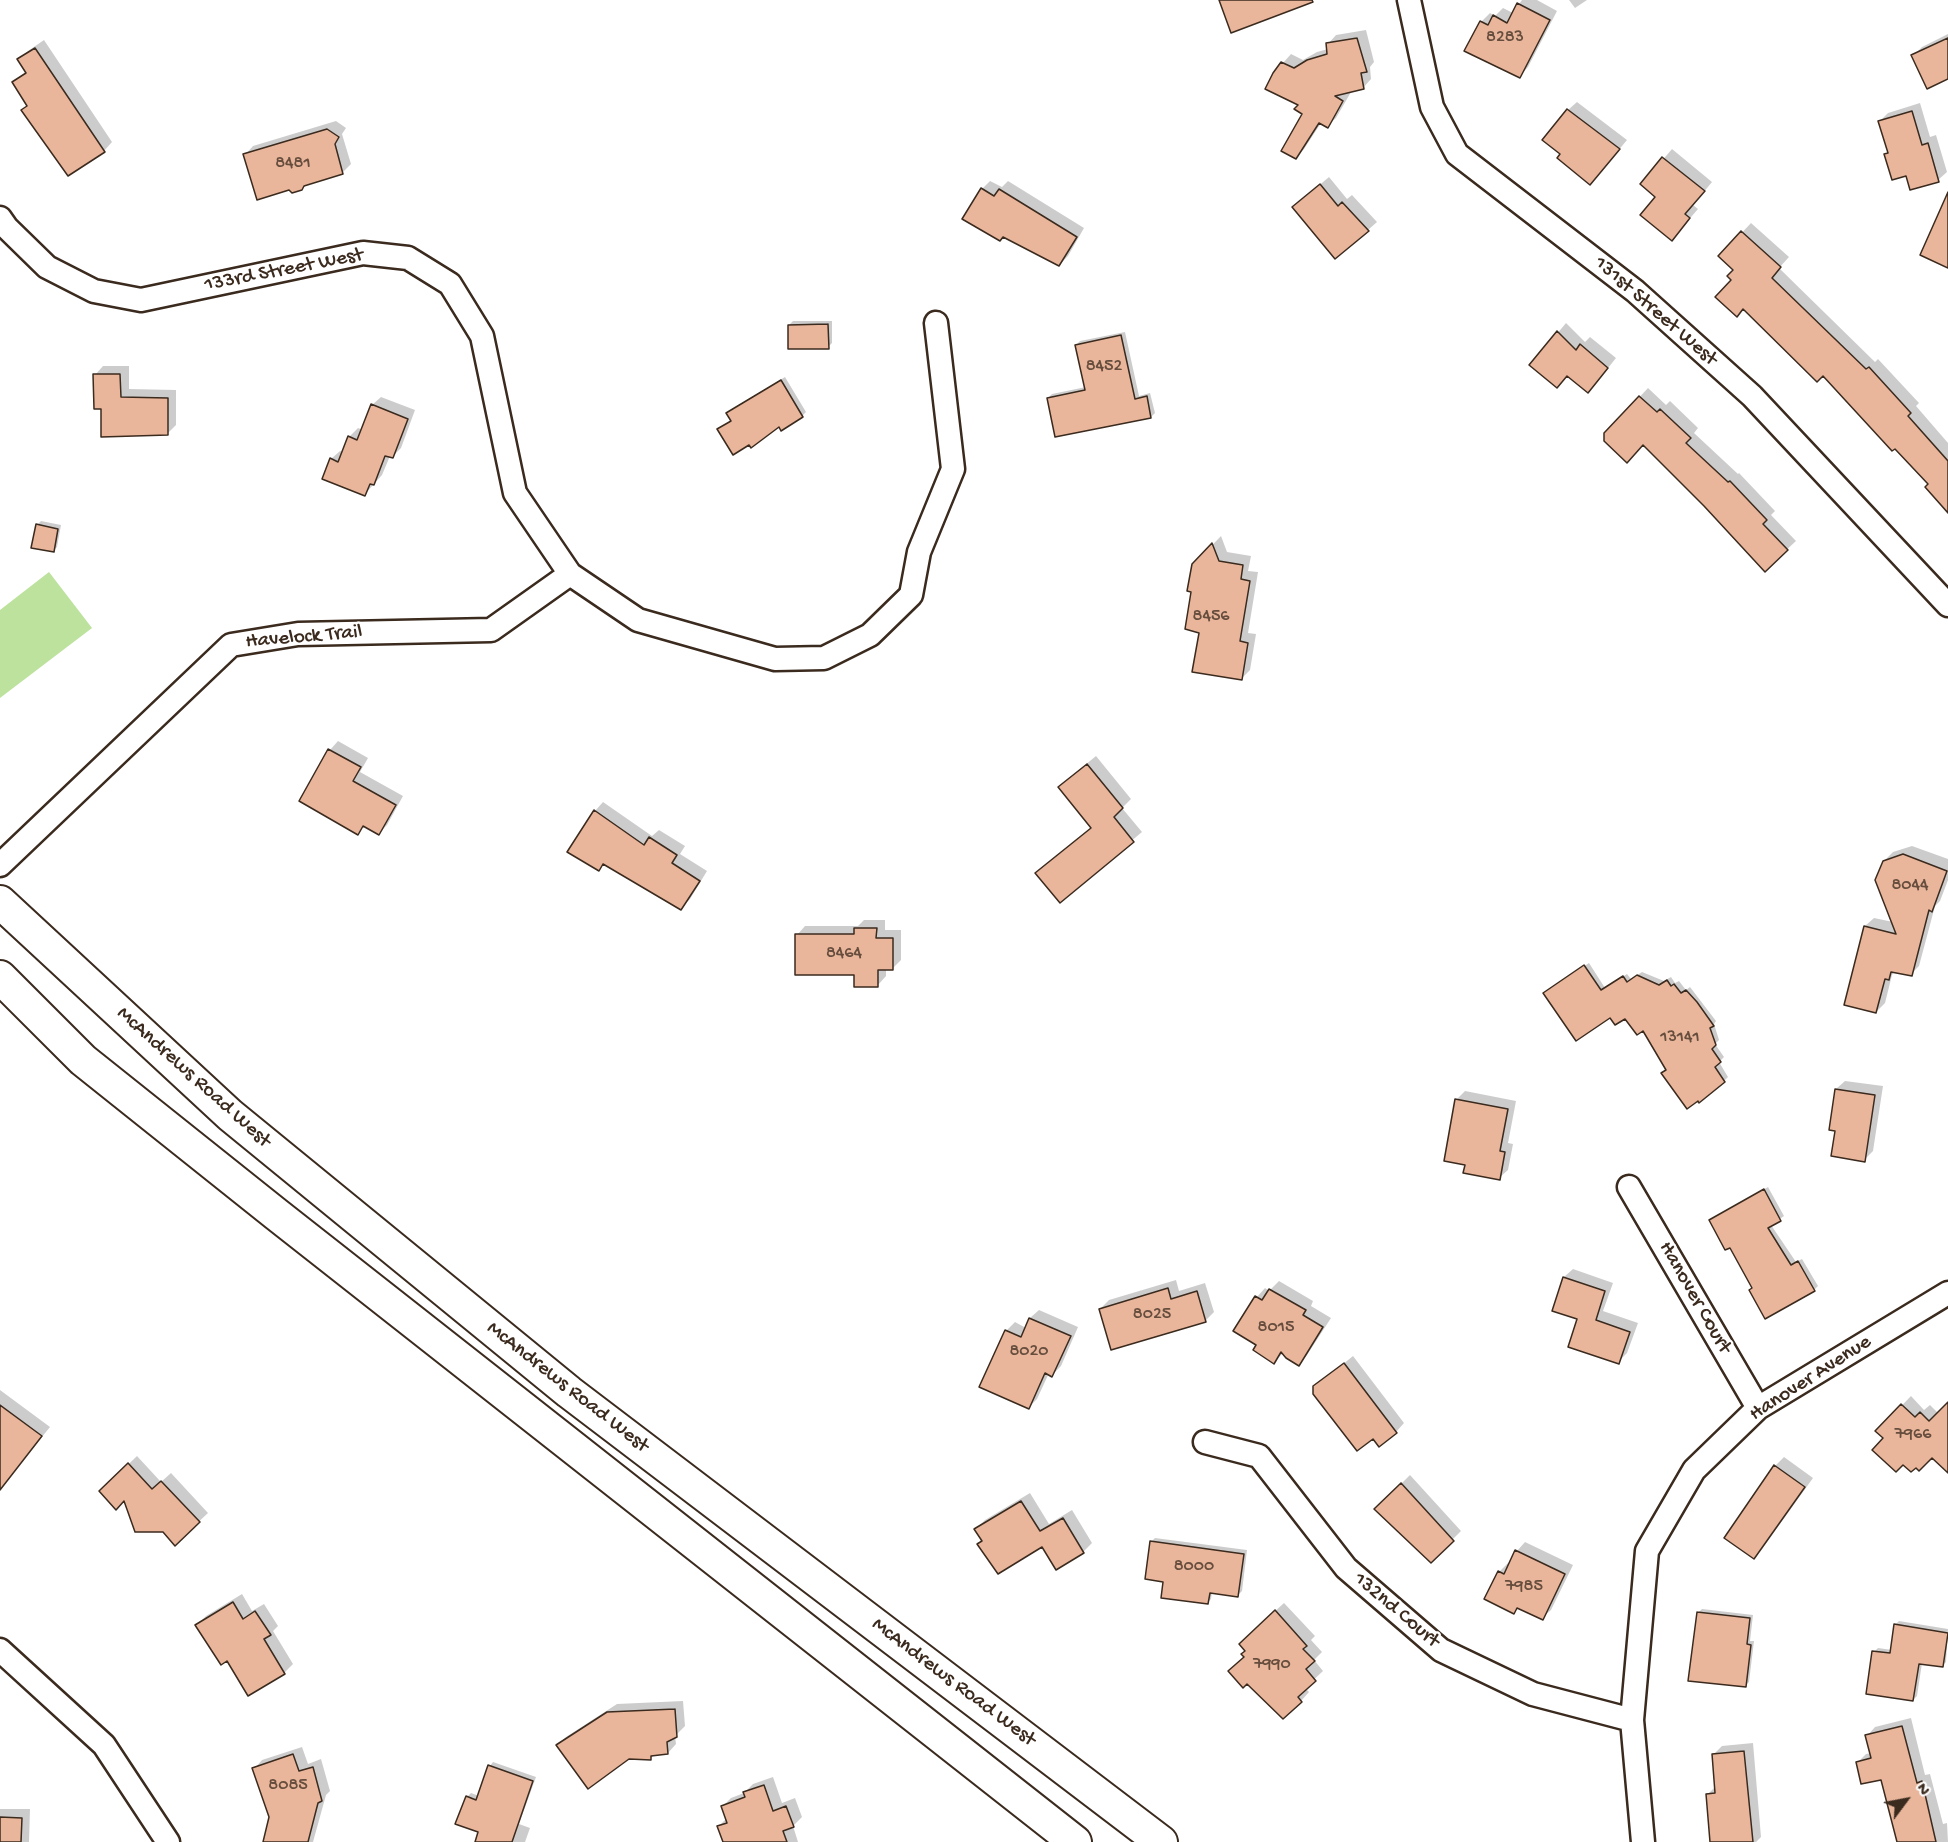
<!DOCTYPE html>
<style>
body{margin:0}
#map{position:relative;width:1948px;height:1842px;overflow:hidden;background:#fff;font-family:"Gochi Hand",sans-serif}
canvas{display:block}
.north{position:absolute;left:1876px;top:1770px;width:60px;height:60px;-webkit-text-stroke:4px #fff;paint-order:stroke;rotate:58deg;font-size:16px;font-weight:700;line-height:24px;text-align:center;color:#3b2a1e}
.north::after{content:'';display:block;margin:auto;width:21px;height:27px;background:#3b2a1e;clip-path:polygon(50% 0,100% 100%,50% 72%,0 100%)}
</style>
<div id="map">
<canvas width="1948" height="1842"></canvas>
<div class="north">N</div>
</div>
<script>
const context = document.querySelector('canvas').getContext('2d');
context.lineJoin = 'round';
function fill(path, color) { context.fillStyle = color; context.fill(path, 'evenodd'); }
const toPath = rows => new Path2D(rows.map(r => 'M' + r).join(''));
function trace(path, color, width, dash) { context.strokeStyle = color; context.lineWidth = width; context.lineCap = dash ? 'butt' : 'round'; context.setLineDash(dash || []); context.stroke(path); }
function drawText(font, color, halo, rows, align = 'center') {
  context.font = font + ' "Gochi Hand",sans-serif'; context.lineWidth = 4.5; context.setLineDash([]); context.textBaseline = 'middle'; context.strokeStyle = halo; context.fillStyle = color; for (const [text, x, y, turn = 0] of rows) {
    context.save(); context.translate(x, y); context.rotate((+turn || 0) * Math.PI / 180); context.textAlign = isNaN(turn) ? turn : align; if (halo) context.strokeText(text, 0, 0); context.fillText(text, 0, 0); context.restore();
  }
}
const green = toPath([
 [49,572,92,628,0,698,0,610]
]);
const shadow = toPath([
 [1522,0,1537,0,1557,11,1528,67,1520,76,1481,22,1490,13,1495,16,1503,8,1513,13],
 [1569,0,1587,0,1575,8],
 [1366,30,1374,62,1370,67,1371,79,1363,88,1351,92,1336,118,1327,126,1321,123,1304,149,1295,158,1304,114,1283,63,1291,54,1303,60,1317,52,1328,49,1328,44,1336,35],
 [1948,34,1948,77,1913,56,1922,47],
 [44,40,112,142,104,151,28,105,14,82,27,71,19,59,28,51],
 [1577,102,1627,140,1598,175,1568,110],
 [1920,103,1930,137,1936,135,1947,172,1938,180,1907,174,1886,155,1889,152,1880,121,1888,113],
 [336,121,346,128,342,134,351,164,342,173,308,183,302,189,245,155,253,146],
 [1672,149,1712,182,1693,205,1698,209,1680,230,1657,196,1642,184],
 [1329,177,1347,199,1352,195,1377,222,1368,230,1303,199],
 [990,181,1002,187,1008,181,1084,228,1068,256,1059,265,982,189],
 [1751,223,1789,257,1779,268,1875,362,1878,359,1919,403,1916,406,1948,443,1948,512,1930,484,1733,280,1735,270,1720,256],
 [793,321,832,321,832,343,828,347,789,325],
 [1566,323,1585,342,1590,337,1616,358,1596,383,1531,365],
 [1125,332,1139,396,1150,393,1155,413,1151,417,1048,398,1052,394,1086,387,1076,345,1080,341],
 [103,366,129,366,129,389,176,390,176,425,168,433,103,407,95,375],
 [785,377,806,412,802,416,779,425,749,443,719,429,732,420,732,409],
 [1648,388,1666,405,1670,401,1698,428,1694,433,1738,474,1739,473,1775,511,1771,515,1796,541,1765,570,1705,505,1644,443,1605,434],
 [381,397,415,410,401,448,392,457,390,456,382,475,365,494,331,459,340,451,343,452,349,437,358,428,363,430,372,405],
 [41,521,61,525,57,547,53,551,37,525],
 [1221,536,1227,552,1251,556,1248,571,1258,572,1248,633,1256,634,1250,670,1241,679,1200,632,1193,591,1193,565],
 [338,741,368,758,360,772,403,796,387,825,379,833,365,825,358,833,301,801,330,750],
 [1096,756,1131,799,1122,808,1142,832,1060,901,1046,864,1092,827,1068,779],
 [603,802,652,836,659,830,685,846,680,854,707,871,690,899,681,908,605,863,598,870,595,811],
 [1912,846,1948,859,1948,880,1940,901,1935,906,1919,966,1910,975,1895,971,1892,975,1885,1003,1876,1012,1865,926,1874,918,1893,922,1884,861,1893,852],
 [864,920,885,920,885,930,901,930,901,960,893,968,886,969,886,976,878,985,855,973,797,935,805,926,858,926],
 [1589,963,1605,988,1627,974,1631,979,1642,972,1664,981,1671,977,1675,983,1679,981,1686,990,1690,987,1716,1021,1714,1024,1719,1040,1715,1044,1724,1057,1719,1062,1728,1077,1724,1081,1667,1069,1643,1028,1625,1017,1610,1016,1549,989],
 [1845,1081,1883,1086,1873,1151,1864,1160,1837,1130,1836,1089],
 [1465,1091,1516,1101,1508,1143,1513,1144,1508,1170,1499,1178,1466,1164,1456,1100],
 [1768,1187,1784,1216,1771,1225,1796,1262,1802,1259,1818,1286,1814,1290,1754,1287,1730,1246,1711,1221],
 [1573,1269,1613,1283,1603,1311,1638,1323,1627,1353,1618,1362,1579,1318,1554,1310,1564,1277],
 [1176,1280,1179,1291,1205,1283,1214,1312,1205,1321,1100,1309,1109,1300],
 [1279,1281,1313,1301,1311,1306,1331,1318,1307,1355,1299,1364,1283,1353,1274,1362,1258,1344,1257,1297,1265,1288,1269,1291],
 [1039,1310,1078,1327,1061,1366,1052,1375,1049,1373,1037,1399,1029,1407,1006,1331,1015,1322,1026,1328,1030,1318],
 [1353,1356,1404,1423,1396,1432,1315,1387],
 [0,1390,50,1427,12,1474,0,1480],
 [1911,1396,1924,1410,1930,1405,1939,1414,1948,1404,1948,1461,1885,1438,1877,1431],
 [137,1456,161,1482,171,1473,208,1513,175,1544,164,1531,125,1499,101,1491],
 [1784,1457,1813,1478,1762,1549,1754,1557,1726,1538,1775,1466],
 [1410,1475,1461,1531,1431,1561,1376,1509],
 [1030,1493,1049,1524,1072,1510,1092,1543,1083,1552,1043,1545,979,1544,983,1540,976,1529,985,1520],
 [1155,1538,1247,1550,1242,1591,1238,1595,1212,1592,1211,1599,1207,1603,1165,1581,1151,1542],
 [1525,1542,1573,1565,1551,1610,1542,1618,1519,1607,1514,1612,1499,1572,1508,1563,1510,1564,1517,1551],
 [242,1594,252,1611,264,1604,278,1626,273,1631,293,1664,284,1673,228,1659,197,1625,206,1616],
 [1284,1603,1315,1636,1311,1640,1322,1652,1314,1660,1323,1671,1305,1688,1309,1692,1301,1701,1246,1657,1249,1635],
 [1702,1609,1753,1615,1750,1641,1754,1641,1749,1682,1745,1686,1698,1613],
 [1899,1621,1948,1629,1946,1662,1942,1666,1922,1663,1917,1696,1913,1700,1874,1652,1878,1648,1892,1650,1895,1625],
 [683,1701,685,1726,675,1736,676,1744,668,1753,655,1754,651,1758,558,1745,566,1737,617,1704],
 [1911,1718,1925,1775,1930,1774,1943,1824,1947,1823,1948,1842,1898,1842,1882,1778,1857,1763,1866,1754,1871,1753,1867,1736,1875,1727],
 [1753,1743,1761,1837,1756,1842,1712,1842,1707,1795,1716,1786,1714,1754,1722,1746],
 [302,1747,308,1764,321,1759,330,1791,326,1795,313,1842,265,1842,271,1817,254,1769,262,1760],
 [493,1762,536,1777,519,1824,530,1828,525,1842,477,1842,480,1831,467,1797,471,1793,479,1796,490,1766],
 [773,1777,782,1803,795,1798,802,1817,793,1826,798,1842,724,1842,719,1826,727,1818,723,1806,731,1798,744,1793,753,1784],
 [0,1809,30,1809,29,1842,0,1842]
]);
const building = toPath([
 [1219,0,1312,0,1313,2,1231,33,1219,0],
 [1517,3,1550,20,1520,78,1464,51,1480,21,1488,25,1493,15,1507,23,1517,3],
 [1357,38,1367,72,1361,73,1364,89,1335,96,1343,101,1328,128,1319,123,1296,159,1281,151,1302,114,1294,109,1298,105,1265,89,1273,73,1281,62,1294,68,1307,60,1327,54,1326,43,1357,38],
 [1948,38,1948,79,1927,89,1911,55,1948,38],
 [35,48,105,152,68,176,21,110,27,106,12,82,26,73,17,59,35,48],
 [1567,109,1620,149,1590,185,1557,158,1560,154,1542,140,1567,109],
 [1912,111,1922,145,1928,143,1939,182,1910,190,1906,176,1892,180,1884,154,1888,153,1878,121,1912,111],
 [327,129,339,137,335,144,343,174,304,186,302,190,292,193,289,190,257,200,243,154,327,129],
 [1662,157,1705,191,1685,214,1690,218,1672,241,1640,215,1655,197,1640,184,1662,157],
 [1320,184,1338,206,1342,202,1369,231,1335,259,1292,207,1320,184],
 [981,188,994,196,999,189,1077,237,1059,266,1003,237,1000,241,962,219,981,188],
 [1948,192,1948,268,1920,255,1948,192],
 [1741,231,1781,267,1772,278,1866,369,1869,367,1911,413,1908,416,1948,461,1948,513,1925,487,1928,484,1895,449,1892,451,1823,376,1817,382,1743,309,1737,317,1715,297,1731,280,1727,276,1733,270,1718,256,1741,231],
 [828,324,829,349,788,349,788,325,828,324],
 [1557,331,1576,350,1580,344,1608,368,1588,393,1567,376,1557,388,1529,365,1557,331],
 [1121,335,1135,399,1147,396,1151,418,1055,437,1047,398,1085,390,1075,345,1121,335],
 [93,374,120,374,121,397,168,398,168,435,101,437,101,409,94,409,93,374],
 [781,380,803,417,781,431,779,427,751,448,749,445,733,455,717,429,731,421,726,413,781,380],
 [1639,396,1657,412,1660,409,1691,438,1686,443,1728,482,1730,481,1767,520,1763,524,1788,550,1765,572,1704,506,1643,445,1627,463,1604,441,1604,433,1639,396],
 [371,404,408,419,393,458,385,456,374,485,370,484,365,496,322,479,330,458,338,462,348,436,357,440,371,404],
 [36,524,58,529,54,552,31,548,36,524],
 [1212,543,1219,561,1243,565,1241,579,1250,581,1240,641,1248,643,1242,680,1192,672,1199,633,1185,629,1191,592,1187,591,1192,564,1212,543],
 [328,749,361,767,353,781,396,805,379,835,363,826,358,835,299,801,328,749],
 [1087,764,1123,808,1114,817,1134,842,1060,903,1035,873,1091,828,1058,787,1087,764],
 [594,810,644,845,649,837,677,855,672,863,700,881,681,910,603,864,599,871,567,852,594,810],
 [1903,854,1947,871,1932,912,1929,910,1912,976,1891,972,1889,980,1885,979,1876,1013,1844,1005,1864,926,1896,934,1875,880,1883,861,1903,854],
 [854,928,877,928,876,938,893,938,893,970,878,970,878,987,854,987,854,975,795,975,795,934,854,934,854,928],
 [1584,965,1601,990,1623,976,1627,982,1637,975,1659,985,1667,980,1671,986,1674,984,1681,993,1686,990,1697,1002,1714,1026,1710,1028,1716,1045,1712,1049,1721,1062,1715,1067,1725,1082,1699,1103,1698,1101,1687,1109,1661,1073,1666,1070,1643,1031,1637,1035,1625,1019,1615,1025,1610,1018,1576,1041,1543,993,1584,965],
 [1835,1089,1875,1095,1865,1162,1831,1156,1835,1131,1829,1130,1835,1089],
 [1455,1099,1508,1109,1500,1151,1505,1152,1500,1180,1463,1173,1465,1165,1444,1161,1455,1099],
 [1764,1189,1781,1221,1768,1228,1791,1265,1798,1261,1815,1291,1765,1319,1749,1290,1752,1288,1730,1248,1725,1250,1709,1220,1764,1189],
 [1563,1277,1605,1291,1596,1320,1630,1332,1619,1364,1568,1347,1577,1319,1552,1311,1563,1277],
 [1168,1288,1171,1299,1197,1291,1206,1322,1111,1350,1099,1309,1168,1288],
 [1269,1289,1306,1310,1303,1315,1323,1327,1299,1366,1286,1358,1281,1352,1274,1364,1253,1350,1256,1345,1233,1331,1255,1296,1262,1300,1269,1289],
 [1029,1318,1071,1336,1052,1377,1045,1373,1029,1409,979,1387,1005,1330,1021,1337,1029,1318],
 [1344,1363,1397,1433,1379,1447,1373,1439,1357,1451,1313,1394,1313,1386,1344,1363],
 [1948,1402,1948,1473,1932,1458,1919,1471,1916,1468,1911,1472,1903,1465,1896,1472,1872,1450,1883,1438,1875,1431,1901,1404,1915,1417,1920,1412,1929,1421,1948,1402],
 [0,1405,42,1436,0,1490,0,1405],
 [128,1463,152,1489,161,1481,200,1522,175,1546,163,1532,135,1532,124,1501,116,1510,99,1491,128,1463],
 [1774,1465,1805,1487,1754,1559,1724,1538,1774,1465],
 [1401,1483,1454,1541,1431,1563,1374,1509,1401,1483],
 [1021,1501,1040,1531,1063,1518,1084,1553,1056,1570,1042,1547,998,1574,977,1544,982,1541,974,1529,1021,1501],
 [1150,1541,1244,1554,1238,1597,1210,1593,1208,1604,1161,1598,1163,1582,1145,1579,1150,1541],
 [1515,1550,1565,1574,1543,1620,1517,1608,1514,1614,1484,1599,1498,1571,1504,1574,1515,1550],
 [233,1602,243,1619,255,1611,271,1635,264,1639,285,1674,248,1696,227,1661,221,1665,195,1625,233,1602],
 [1275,1610,1307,1646,1303,1649,1315,1661,1306,1669,1316,1681,1298,1697,1302,1702,1283,1719,1247,1684,1243,1688,1228,1671,1244,1657,1241,1654,1245,1651,1239,1644,1275,1610],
 [1697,1612,1750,1618,1747,1644,1751,1645,1746,1687,1688,1681,1697,1612],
 [1894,1624,1948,1633,1943,1667,1919,1664,1913,1701,1866,1694,1872,1651,1890,1653,1894,1624],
 [675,1709,677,1737,667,1742,668,1754,651,1756,651,1760,629,1759,588,1789,556,1745,607,1712,675,1709],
 [1902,1726,1917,1783,1922,1781,1936,1842,1897,1842,1881,1780,1861,1784,1856,1762,1871,1758,1865,1735,1902,1726],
 [1744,1751,1753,1842,1710,1842,1706,1794,1715,1793,1712,1754,1744,1751],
 [293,1754,299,1771,313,1767,322,1801,318,1803,308,1842,263,1842,269,1817,252,1768,293,1754],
 [488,1765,533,1781,512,1842,475,1842,478,1832,455,1824,466,1796,476,1800,488,1765],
 [764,1785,773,1811,786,1806,794,1827,783,1831,787,1842,723,1842,717,1826,727,1823,721,1806,745,1797,743,1792,764,1785],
 [0,1817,22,1818,21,1842,0,1842,0,1817]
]);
const street = toPath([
 [1409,0,1432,107,1457,154,1635,291,1752,396,1948,605],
 [0,218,7,228,47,267,94,291,141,300,363,253,408,258,450,284,482,336,515,493,570,574,638,620,775,659,824,658,870,635,911,595,919,552,953,469,936,323],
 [0,865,231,645,298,634,491,630,570,574],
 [1629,1187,1758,1408],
 [1205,1442,1259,1456,1346,1568,1441,1650,1533,1694,1632,1720],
 [0,1650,104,1745,168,1842],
 [1643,1842,1632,1720,1647,1551,1694,1470,1758,1408,1948,1293]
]);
const secondary = toPath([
 [0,902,230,1115,569,1392,1161,1842],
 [0,977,83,1060,276,1214,1075,1842]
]);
const numberNames = [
 ["8283",1505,38],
 ["8481",293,164],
 ["8452",1104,367],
 ["8456",1211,617],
 ["8044",1910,886],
 ["8464",844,954],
 ["13141",1680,1038],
 ["8025",1152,1315],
 ["8015",1276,1328],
 ["8020",1029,1352],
 ["7966",1913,1435],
 ["8000",1194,1567],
 ["7985",1524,1587],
 ["7990",1272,1665],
 ["8085",288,1786]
];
const streetNames = [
 ["133rd Street West",284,271,-11],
 ["131st Street West",1655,312,41],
 ["Havelock Trail",304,638,-5],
 ["McAndrews Road West",193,1078,42],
 ["Hanover Court",1694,1298,60],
 ["Hanover Avenue",1811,1379,-33],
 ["McAndrews Road West",567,1388,38],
 ["132nd Court",1396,1611,40],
 ["McAndrews Road West",953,1683,37]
];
fill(green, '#bce29d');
fill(shadow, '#0003');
fill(building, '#e9b69b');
trace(building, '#3b2a1e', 1.5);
trace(street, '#3b2a1e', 27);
trace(secondary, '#3b2a1e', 36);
trace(street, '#fff', 22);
trace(secondary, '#fff', 32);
drawText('18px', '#664d3d', null, numberNames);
drawText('21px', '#3b2a1e', '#fff', streetNames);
</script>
